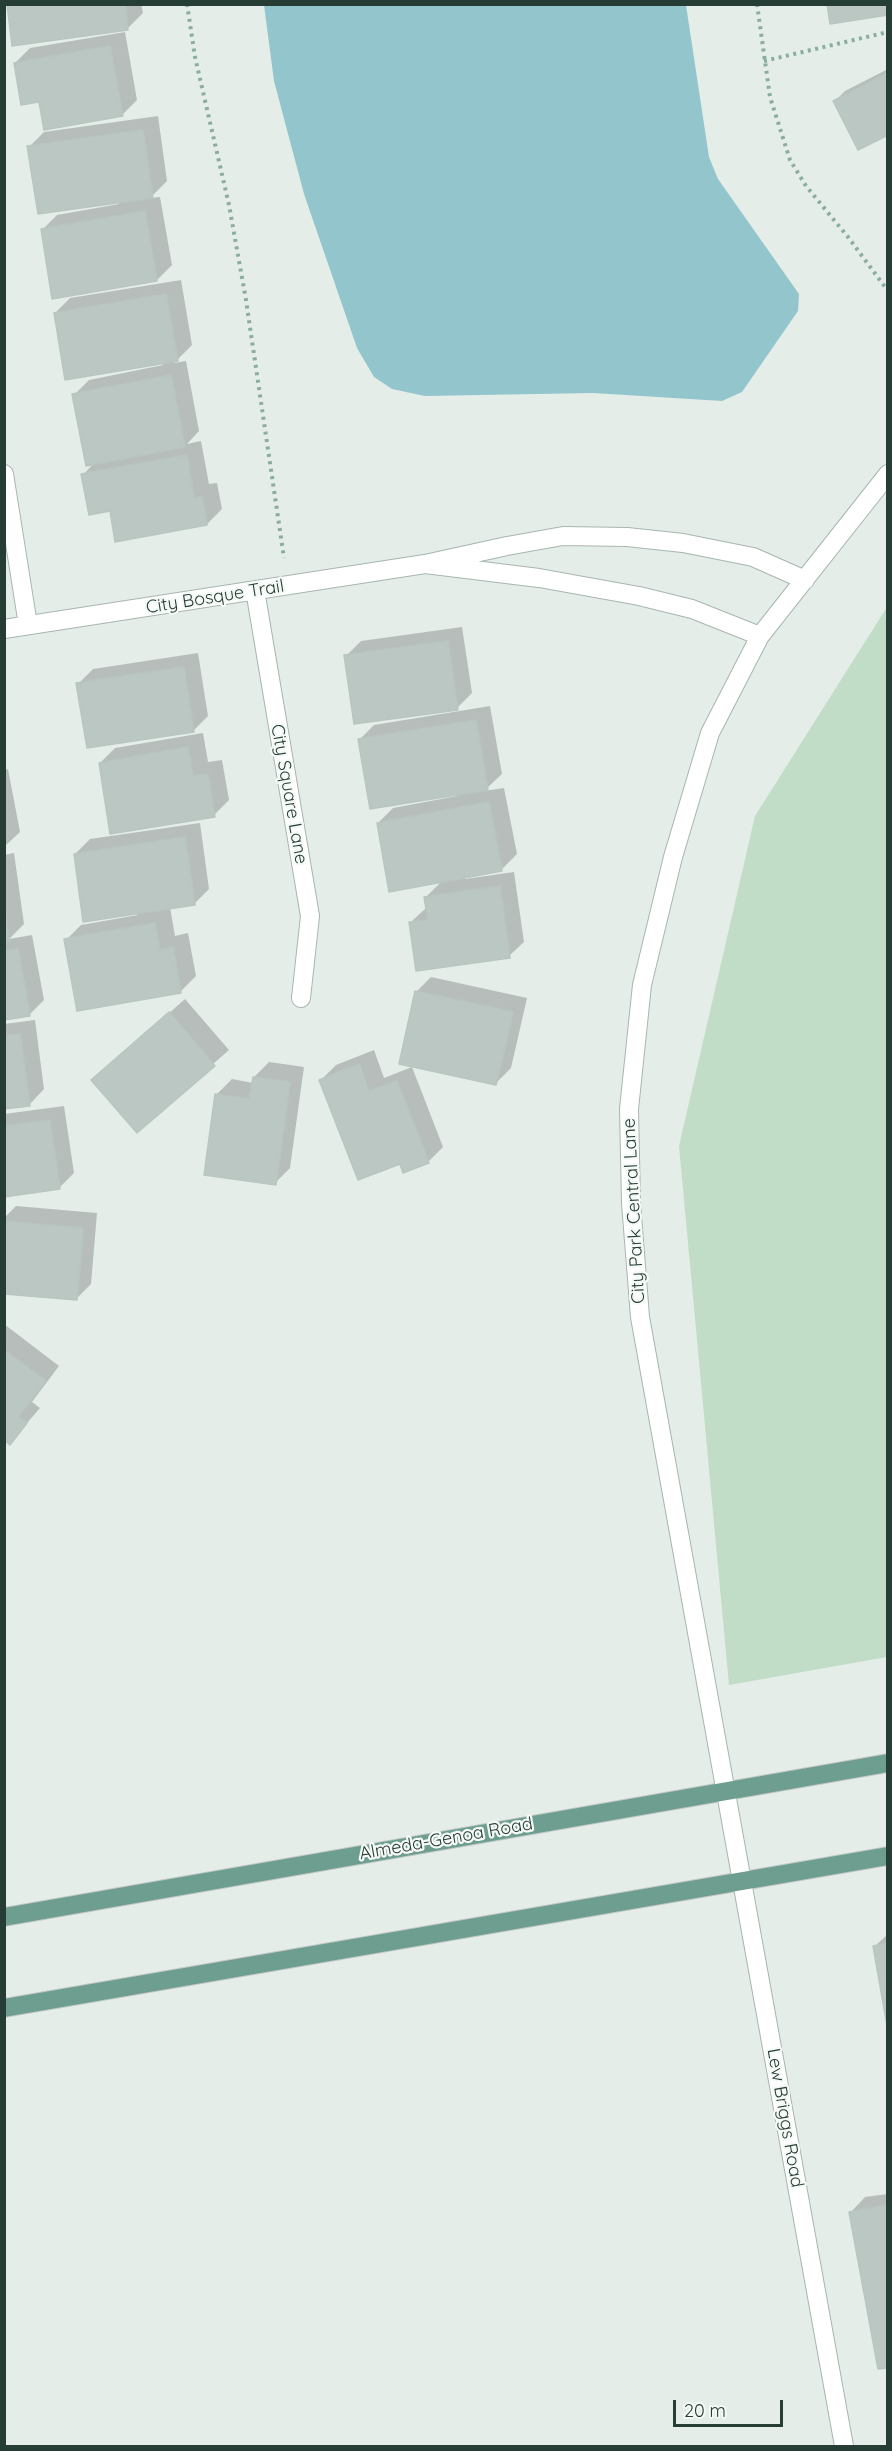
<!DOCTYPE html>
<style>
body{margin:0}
#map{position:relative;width:892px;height:2451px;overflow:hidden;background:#e5ede9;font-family:Quicksand,sans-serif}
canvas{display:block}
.frame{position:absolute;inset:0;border:6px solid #263d36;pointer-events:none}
.scale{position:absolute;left:673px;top:2400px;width:110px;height:27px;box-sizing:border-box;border:3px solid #263d36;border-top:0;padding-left:8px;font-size:18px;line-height:21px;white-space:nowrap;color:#263d36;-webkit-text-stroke:4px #f6faf7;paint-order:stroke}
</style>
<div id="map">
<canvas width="892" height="2451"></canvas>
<div class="frame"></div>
<div class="scale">20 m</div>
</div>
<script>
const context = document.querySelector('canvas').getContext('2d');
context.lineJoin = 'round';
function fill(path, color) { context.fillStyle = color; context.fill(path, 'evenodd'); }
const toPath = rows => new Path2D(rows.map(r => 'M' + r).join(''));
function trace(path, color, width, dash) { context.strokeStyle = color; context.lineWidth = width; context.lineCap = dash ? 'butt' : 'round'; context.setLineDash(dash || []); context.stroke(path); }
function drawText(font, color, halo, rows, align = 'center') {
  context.font = font + ' Quicksand,sans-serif'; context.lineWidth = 4.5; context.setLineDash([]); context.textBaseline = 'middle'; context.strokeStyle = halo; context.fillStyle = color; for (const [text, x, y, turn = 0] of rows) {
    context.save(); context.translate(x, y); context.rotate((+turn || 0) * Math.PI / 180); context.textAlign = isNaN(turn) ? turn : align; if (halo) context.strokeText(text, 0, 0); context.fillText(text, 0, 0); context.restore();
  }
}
const green = toPath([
 [887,607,887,1657,729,1685,679,1146,755,816]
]);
const water = toPath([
 [264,5,686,5,709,157,718,179,799,294,798,311,742,392,722,401,593,393,425,396,392,389,374,377,357,348,304,194,274,81]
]);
const shadow = toPath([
 [8,4,141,4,143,13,128,28],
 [125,32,137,100,122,115,41,100,15,63,30,48],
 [888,69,888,134,835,101,845,91],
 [158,116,167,181,150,198,160,197,172,265,157,280,42,230,57,215,119,204,119,201,29,147,44,132],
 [181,280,192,345,174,363,186,361,199,431,187,444,201,441,209,484,217,483,222,509,207,524,111,509,83,475,94,463,74,395,89,380,163,365,163,362,55,313,70,298],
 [462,627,472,693,457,708,346,656,361,641],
 [198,653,208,716,193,731,78,684,93,669],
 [490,706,502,774,484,791,504,788,517,854,502,869,464,876,465,879,514,872,524,942,509,956,411,922,427,907,426,897,443,880,378,823,393,808,457,796,457,794,360,739,374,725],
 [203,733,208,762,222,760,229,800,214,815,100,763,115,748],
 [8,769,20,832,4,847,4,770],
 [200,823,209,889,194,904,170,907,175,936,188,933,196,976,181,991,79,1009,66,940,81,925,138,915,75,854,90,839],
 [14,853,24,924,9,939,32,935,44,1000,29,1015,4,1019,4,855],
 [431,977,527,998,511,1068,496,1083,416,992],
 [185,999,229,1050,137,1131,93,1080],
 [35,1020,44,1089,30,1104,4,1108,4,1024],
 [374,1050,384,1078,412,1067,443,1147,428,1162,401,1162,321,1080,336,1065],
 [269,1062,304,1067,290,1168,275,1183,217,1094,232,1079,253,1083,254,1077],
 [64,1106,74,1173,59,1188,4,1196,4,1114],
 [16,1206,97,1213,91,1284,76,1299,4,1293,4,1218],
 [4,1324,59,1366,32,1402,40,1408,10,1443,4,1438],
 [888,1934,888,2022,875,1946],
 [888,2194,888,2366,851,2212,865,2197]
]);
const building = toPath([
 [7,4,125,4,128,30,12,46,7,4],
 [827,4,888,4,888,15,830,24,827,4],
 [110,46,123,116,44,130,39,102,21,105,14,63,110,46],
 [888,73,888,135,858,150,833,101,888,73],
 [143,130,153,198,38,214,27,146,143,130],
 [145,211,157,281,52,299,41,229,145,211],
 [166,294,178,361,65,380,54,313,166,294],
 [171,375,185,447,86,466,72,394,171,375],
 [187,455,194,498,202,497,207,525,115,542,110,511,89,515,81,474,187,455],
 [448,641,458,710,354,724,344,655,448,641],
 [184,667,194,732,87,748,76,683,184,667],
 [476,720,488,790,370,809,358,739,476,720],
 [188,747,193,776,208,774,215,817,110,834,99,763,188,747],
 [489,802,502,871,389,892,377,823,489,802],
 [185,837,195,905,83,922,74,854,185,837],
 [500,886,510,958,416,971,409,922,428,920,424,897,500,886],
 [4,904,9,940,4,941,4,904],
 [155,923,160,950,173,947,181,993,77,1011,64,939,155,923],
 [18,949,30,1016,4,1020,4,951,18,949],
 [415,991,513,1012,496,1085,399,1064,415,991],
 [169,1012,215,1066,137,1133,91,1080,169,1012],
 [20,1034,30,1106,4,1109,4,1036,20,1034],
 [359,1064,369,1091,397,1081,429,1163,403,1173,400,1164,358,1180,319,1080,359,1064],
 [253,1077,290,1082,276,1185,204,1175,215,1094,249,1099,253,1077],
 [50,1120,60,1189,4,1197,4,1126,50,1120],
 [4,1221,83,1228,77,1300,4,1294,4,1221],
 [4,1350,46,1381,18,1417,27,1423,10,1445,4,1440,4,1350],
 [888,1943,888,2031,873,1946,888,1943],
 [888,2205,888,2368,878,2369,849,2212,888,2205]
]);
const path = toPath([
 [187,4,195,57,229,205,246,300,284,558],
 [757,4,770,97,790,160,806,186,848,237,888,291],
 [764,61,888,32]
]);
const minor = toPath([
 [4,474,28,625],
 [255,590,310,916,301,998],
 [4,629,425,564],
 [760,636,692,609,639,596,539,578,425,564,507,546,563,536,627,537,683,543,753,557,805,580],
 [844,2446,640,1317,631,1203,629,1109,642,985,673,857,710,733,760,636,888,474]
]);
const major = toPath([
 [4,1917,888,1763],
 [4,2008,888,1856]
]);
const streetNames = [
 ["City Bosque Trail",215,597,-9],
 ["City Square Lane",289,794,80],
 ["City Park Central Lane",634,1211,-93],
 ["Almeda-Genoa Road",446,1839,-10],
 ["Lew Briggs Road",785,2118,80]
];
fill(green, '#c1dcc7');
fill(water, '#93c6cc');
fill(shadow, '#0003');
fill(building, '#bbc7c2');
trace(building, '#b8c6c0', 1.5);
trace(minor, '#a8b5b0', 20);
trace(major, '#c2c9c7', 20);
trace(path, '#89ada0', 4, [3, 4.5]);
trace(minor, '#fff', 18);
trace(major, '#6e9e90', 18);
drawText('18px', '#263d36', '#f6faf7', streetNames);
</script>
